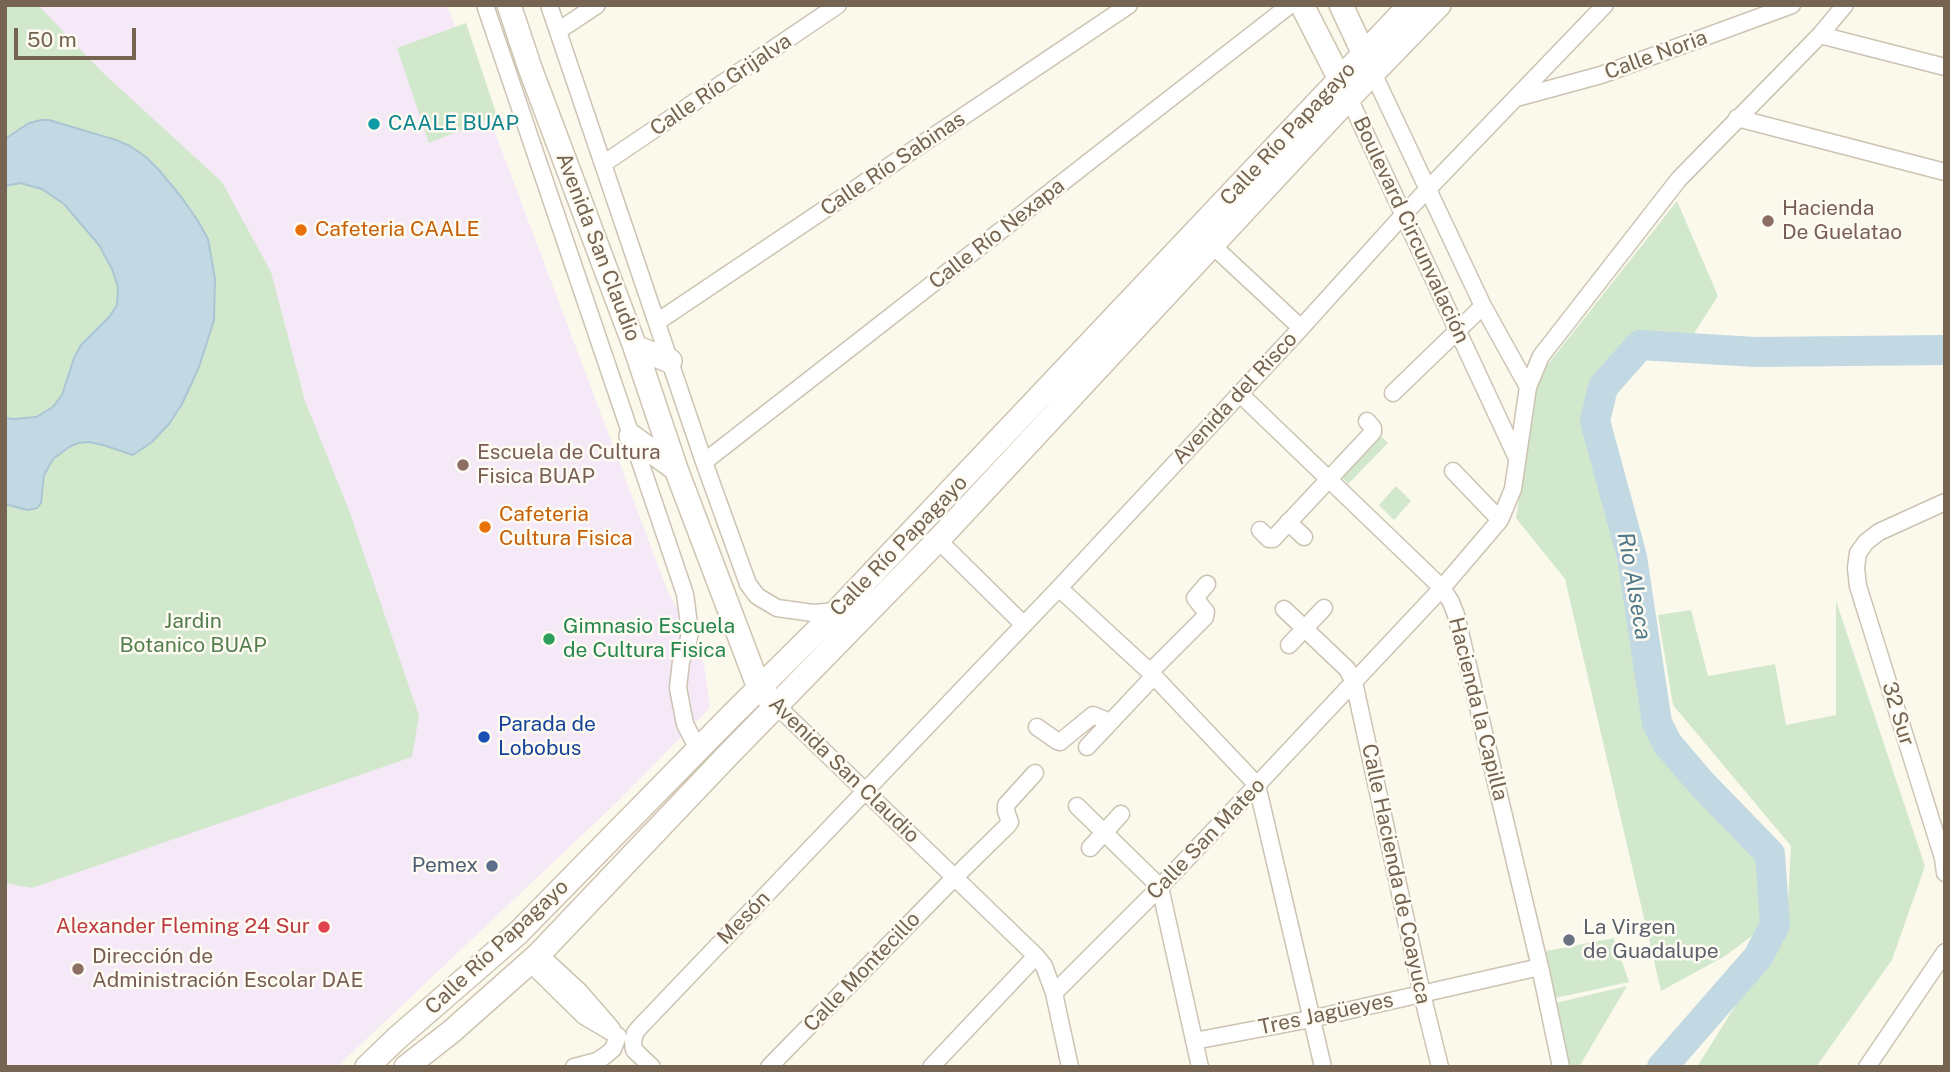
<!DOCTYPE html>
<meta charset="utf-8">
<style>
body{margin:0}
#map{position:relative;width:1950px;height:1072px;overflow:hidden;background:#fbf8ec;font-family:"Public Sans",sans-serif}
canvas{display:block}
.frame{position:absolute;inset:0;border:7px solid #746451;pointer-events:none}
.scale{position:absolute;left:14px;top:28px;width:122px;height:32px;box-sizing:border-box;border:4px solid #746451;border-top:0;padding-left:9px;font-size:21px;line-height:24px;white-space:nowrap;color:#746451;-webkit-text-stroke:5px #fefbf3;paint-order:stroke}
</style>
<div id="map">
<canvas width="1950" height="1072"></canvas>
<div class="frame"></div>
<div class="scale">50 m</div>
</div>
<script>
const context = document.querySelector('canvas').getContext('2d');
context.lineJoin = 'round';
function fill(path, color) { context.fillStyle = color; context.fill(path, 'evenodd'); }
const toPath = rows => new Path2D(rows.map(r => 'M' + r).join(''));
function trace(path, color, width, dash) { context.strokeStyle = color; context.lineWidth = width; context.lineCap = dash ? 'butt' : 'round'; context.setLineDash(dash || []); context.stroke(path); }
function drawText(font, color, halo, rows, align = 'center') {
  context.font = font + ' "Public Sans",sans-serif'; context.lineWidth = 5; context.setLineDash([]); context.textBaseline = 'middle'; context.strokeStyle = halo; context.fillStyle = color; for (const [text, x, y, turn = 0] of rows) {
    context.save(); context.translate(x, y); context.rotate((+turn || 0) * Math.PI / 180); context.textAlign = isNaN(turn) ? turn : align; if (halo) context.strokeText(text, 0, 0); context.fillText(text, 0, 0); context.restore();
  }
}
const education = toPath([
 [5,5,447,5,668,592,689,629,704,664,710,708,619,800,337,1067,5,1067]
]);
const green = toPath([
 [5,5,38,5,101,71,222,182,271,272,305,401,349,510,419,716,412,757,32,888,5,883],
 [466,23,497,116,429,143,397,48],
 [1677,201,1718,296,1691,338,1641,337,1587,405,1650,729,1763,865,1764,927,1725,956,1661,991,1565,579,1516,518,1537,378],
 [1379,434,1388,443,1348,484,1339,474],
 [1396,486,1411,501,1394,520,1379,505],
 [1836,601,1925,866,1892,960,1816,1067,1697,1067,1787,923,1791,846,1673,705,1658,615,1691,610,1708,676,1775,664,1786,725,1836,715],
 [1614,938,1629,982,1551,999,1541,952],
 [1627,986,1579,1067,1567,1067,1551,1004]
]);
const water = toPath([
 [41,120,49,120,116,140,130,146,146,157,159,170,182,198,198,221,208,239,215,279,214,320,199,367,182,404,169,424,152,442,133,455,103,445,89,442,78,443,69,447,53,459,48,468,44,475,41,503,37,508,27,510,5,504,5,418,14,419,36,417,53,407,62,395,74,358,81,345,110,316,117,305,118,287,112,269,99,245,64,204,42,189,20,183,5,186,5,139,29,123,41,120]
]);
const river = toPath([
 [1662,1067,1758,957,1775,925,1770,854,1701,783,1667,743,1657,723,1632,557,1595,421,1603,387,1640,345,1755,352,1945,350]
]);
const street = toPath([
 [485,5,685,594,690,632,687,647,681,661,678,688,685,724,698,749],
 [549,5,704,462,748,584,757,596,777,608,813,613,837,611],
 [558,31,597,5],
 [1820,35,1945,67],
 [1373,73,1483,306,1528,387],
 [1520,97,1601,75,1792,5],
 [1349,98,1517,458],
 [1737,118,1945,172],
 [603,164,838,5],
 [1213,246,1301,328],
 [657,322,1129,5],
 [1239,393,1442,588,1451,602,1456,615,1540,967,1561,1067],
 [1393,393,1483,306],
 [704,462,1290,5],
 [1453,471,1500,520],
 [1945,502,1879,532,1866,542,1858,553,1856,568,1858,586,1943,858,1945,873],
 [1288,522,1304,537],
 [1260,530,1269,539,1273,539,1373,432,1373,428,1367,421],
 [938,540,1024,625],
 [1059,588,1150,672,1257,785,1323,1067],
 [1284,609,1347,669,1354,682,1422,994,1440,1067],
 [1289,645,1324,608],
 [1150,672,1205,617,1206,612,1195,598,1207,584],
 [777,706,1036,956,1044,966,1054,993,1070,1067],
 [1037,727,1057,741,1060,742,1093,715,1110,722],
 [1087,747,1154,676],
 [1077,806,1160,887,1200,1067],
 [1090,848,1121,814],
 [539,954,579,991,612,1029],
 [530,963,584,1016,618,1036],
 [1054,993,1160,887,1257,785,1442,588,1500,520,1513,489,1528,387,1541,356,1679,179,1820,35,1845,5],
 [1194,1041,1311,1019,1540,967],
 [574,1067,597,1061,606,1055,613,1049,618,1036],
 [652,1067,634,1050,633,1042,635,1033,639,1028,1059,588,1301,328,1404,214,1605,5],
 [769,1067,955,877,1008,825,1010,822,1006,811,1006,805,1035,773],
 [931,1067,1036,956],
 [1867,1067,1945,952]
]);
const secondary = toPath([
 [509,5,530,68,635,347,676,469,759,688,767,696],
 [1302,5,1347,93],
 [1341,5,1370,67],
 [635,347,670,361],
 [631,436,676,469],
 [367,1067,396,1039,518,933,732,715,837,611,1410,5],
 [406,1067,451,1032,539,954,729,754,938,540,1349,98,1439,5]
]);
const markers = [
 [374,124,7,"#0f9aa8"],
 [1768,221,7,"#8d6e63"],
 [301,230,7,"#e8710a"],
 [463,465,7,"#8d6e63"],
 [485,527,7,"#e8710a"],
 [549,639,7,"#2e9e5b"],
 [484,737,7,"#1a4fb4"],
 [492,866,7,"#5c6f8a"],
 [324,927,7,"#e0444e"],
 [1569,940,7,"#6b7280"],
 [78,969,7,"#8d6e63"]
];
const streetNames = [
 ["Calle Noria",1656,55,-20],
 ["Calle Río Grijalva",721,85,-34],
 ["Calle Río Papagayo",1288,134,-47],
 ["Calle Río Sabinas",893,164,-34],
 ["Boulevard Circunvalación",1411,230,65],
 ["Calle Río Nexapa",997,234,-38],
 ["Avenida San Claudio",598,247,69],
 ["Avenida del Risco",1235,398,-47],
 ["Calle Río Papagayo",899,546,-46],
 ["Hacienda la Capilla",1478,709,76],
 ["32 Sur",1898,714,73],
 ["Avenida San Claudio",844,770,44],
 ["Calle San Mateo",1206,839,-46],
 ["Calle Hacienda de Coayuca",1396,874,78],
 ["Mesón",744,918,-46],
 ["Calle Río Papagayo",497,947,-43],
 ["Calle Montecillo",862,972,-46],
 ["Tres Jagüeyes",1326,1014,-12]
];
const cultureNames = [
 ["CAALE BUAP",388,124]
];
const educationNames = [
 ["Hacienda",1782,209],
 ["De Guelatao",1782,233],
 ["Escuela de Cultura",477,453],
 ["Fisica BUAP",477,477],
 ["Dirección de",92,957],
 ["Administración Escolar DAE",92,981]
];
const foodNames = [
 ["Cafeteria CAALE",315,230],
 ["Cafeteria",499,515],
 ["Cultura Fisica",499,539]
];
const parkNames = [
 ["Jardin",193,622],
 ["Botanico BUAP",193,646]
];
const leisureNames = [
 ["Gimnasio Escuela",563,627],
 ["de Cultura Fisica",563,651]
];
const transitNames = [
 ["Parada de",498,725],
 ["Lobobus",498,749]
];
const serviceNames = [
 ["Pemex",478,866]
];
const healthNames = [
 ["Alexander Fleming 24 Sur",310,927]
];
const worshipNames = [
 ["La Virgen",1583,928],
 ["de Guadalupe",1583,952]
];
const waterNames = [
 ["Rio Alseca",1634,586,80]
];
fill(education, '#f5e9f8');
fill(green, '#d2e8cc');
fill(water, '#c2d9e3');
trace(water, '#aac6d4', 2);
trace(river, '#c2d9e3', 30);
trace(street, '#ccc3b3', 19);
trace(secondary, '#cfc3b1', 26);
trace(street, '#fff', 16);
trace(secondary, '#fff', 23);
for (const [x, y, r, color] of markers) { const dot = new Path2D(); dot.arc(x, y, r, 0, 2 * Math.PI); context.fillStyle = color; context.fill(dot); trace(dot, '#fefbf3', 2.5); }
drawText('21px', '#746451', '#fefbf3', streetNames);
drawText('21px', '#0d838f', '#fefbf3', cultureNames, 'left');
drawText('21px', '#785e54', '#fefbf3', educationNames, 'left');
drawText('21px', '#c56008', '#fefbf3', foodNames, 'left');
drawText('21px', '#547e4d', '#fefbf3', parkNames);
drawText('21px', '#27864d', '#fefbf3', leisureNames, 'left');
drawText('21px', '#164399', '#fefbf3', transitNames, 'left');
drawText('21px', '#4e5e75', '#fefbf3', serviceNames, 'right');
drawText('21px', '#be3a42', '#fefbf3', healthNames, 'right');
drawText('21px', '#5b616d', '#fefbf3', worshipNames, 'left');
drawText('italic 23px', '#50788b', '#fefbf3', waterNames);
</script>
